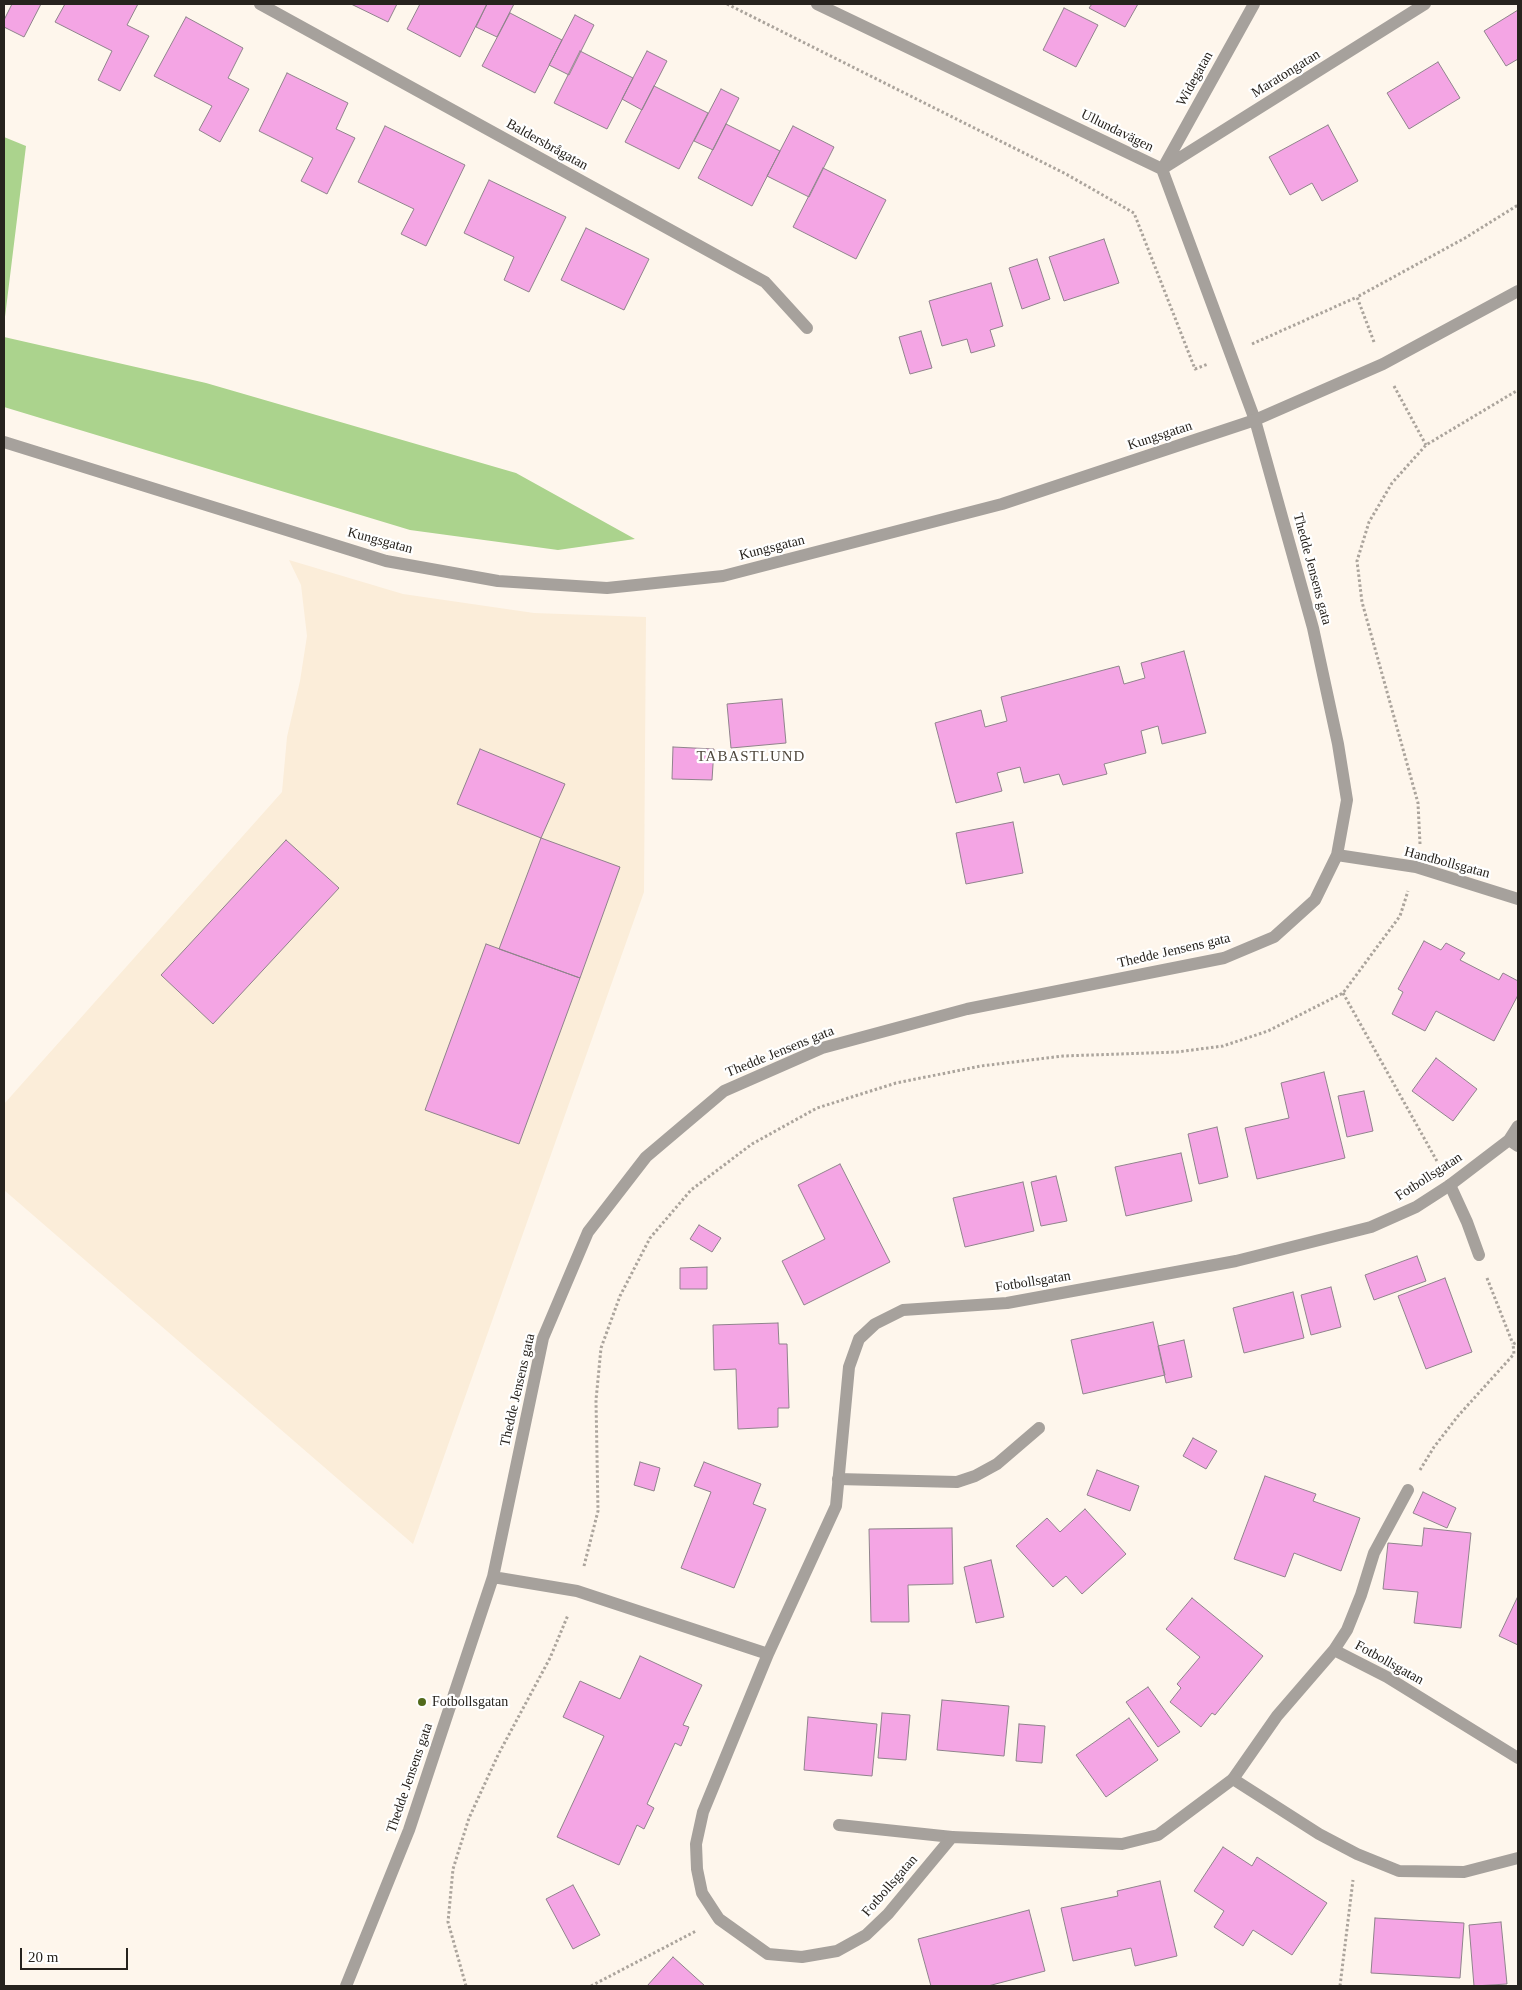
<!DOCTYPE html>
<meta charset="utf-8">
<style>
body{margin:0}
#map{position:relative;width:1522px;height:1990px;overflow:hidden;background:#fef6ec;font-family:"Times New Roman",serif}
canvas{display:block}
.frame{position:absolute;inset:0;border:5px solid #27231e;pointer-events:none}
.scale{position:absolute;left:20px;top:1948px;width:108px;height:22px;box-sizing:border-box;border:2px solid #27231e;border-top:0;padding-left:6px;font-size:15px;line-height:18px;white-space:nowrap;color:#27231e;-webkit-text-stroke:4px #fff;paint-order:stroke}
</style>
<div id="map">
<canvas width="1522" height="1990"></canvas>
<div class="frame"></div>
<div class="scale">20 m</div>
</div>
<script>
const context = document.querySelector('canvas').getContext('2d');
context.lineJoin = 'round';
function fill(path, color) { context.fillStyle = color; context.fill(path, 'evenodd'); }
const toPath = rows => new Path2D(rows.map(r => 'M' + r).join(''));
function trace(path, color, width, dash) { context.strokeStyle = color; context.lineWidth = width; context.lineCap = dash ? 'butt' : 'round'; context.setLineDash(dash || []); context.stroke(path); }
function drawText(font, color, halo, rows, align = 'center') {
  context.font = font + ' "Times New Roman",serif'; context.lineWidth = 4.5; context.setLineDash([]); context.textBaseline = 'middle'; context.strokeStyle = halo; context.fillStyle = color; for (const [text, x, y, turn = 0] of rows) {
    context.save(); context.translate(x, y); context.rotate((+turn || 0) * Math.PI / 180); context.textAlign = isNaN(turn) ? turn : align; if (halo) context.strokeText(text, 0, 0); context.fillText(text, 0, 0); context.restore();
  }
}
const built = toPath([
 [289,560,403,594,534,613,646,617,644,892,413,1544,4,1190,4,1104,282,792,287,737,300,681,307,636,301,585]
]);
const green = toPath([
 [4,137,26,146,4,325],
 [4,337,206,383,516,473,635,539,558,550,410,530,4,407]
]);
const building = toPath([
 [12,4,41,4,24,37,4,27,4,20,12,4],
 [65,4,138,4,127,25,149,36,120,91,98,80,112,51,55,22,65,4],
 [351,4,397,4,388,22,351,4],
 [420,4,487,4,460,57,407,29,420,4],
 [487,4,514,4,497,37,476,27,487,4],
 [1092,4,1138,4,1125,27,1089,8,1092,4],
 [1064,8,1098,25,1076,67,1043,50,1064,8],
 [1518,10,1518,59,1506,66,1484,31,1518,10],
 [510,13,562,40,535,93,482,66,510,13],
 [575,15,594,25,569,75,549,65,575,15],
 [186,17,243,48,228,78,249,89,220,142,199,130,212,106,154,76,186,17],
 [580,51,633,78,607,129,554,103,580,51],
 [647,51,667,61,642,110,622,99,647,51],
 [1438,62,1460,98,1409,129,1387,93,1438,62],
 [287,73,348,103,336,129,355,138,327,194,301,181,313,158,259,131,287,73],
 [654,86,708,113,679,169,625,142,654,86],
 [721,89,739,98,713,150,694,141,721,89],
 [726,124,780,151,752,206,698,178,726,124],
 [1328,125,1358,181,1322,201,1312,183,1290,195,1269,157,1328,125],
 [385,126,465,165,426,246,401,234,414,209,358,182,385,126],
 [793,126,834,147,809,197,767,176,793,126],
 [823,168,886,200,856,259,793,227,823,168],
 [489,180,566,217,529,292,504,280,514,257,464,233,489,180],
 [586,228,649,259,624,310,561,280,586,228],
 [1104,239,1119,283,1064,301,1049,257,1104,239],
 [1037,259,1050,299,1022,309,1009,268,1037,259],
 [991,283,1003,326,990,330,995,346,971,353,967,339,942,346,929,301,991,283],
 [921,331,932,368,910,374,899,337,921,331],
 [1184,651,1206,733,1162,744,1158,726,1141,731,1146,753,1104,764,1107,774,1063,785,1059,774,1024,783,1020,767,997,773,1002,791,956,803,935,723,981,710,985,727,1007,721,1001,697,1119,666,1124,684,1145,678,1141,663,1184,651],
 [782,699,786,743,731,748,727,704,782,699],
 [673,747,714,749,712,780,672,779,673,747],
 [480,749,565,784,541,838,457,804,480,749],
 [1013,822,1023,873,966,884,956,833,1013,822],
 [541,838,620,867,580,978,499,949,541,838],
 [286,840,339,888,213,1024,161,975,286,840],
 [1424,941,1441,950,1446,943,1465,953,1460,960,1499,980,1503,973,1518,981,1518,995,1494,1041,1436,1011,1425,1031,1392,1014,1403,992,1398,989,1424,941],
 [486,944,580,978,519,1144,425,1110,486,944],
 [1436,1058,1477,1089,1453,1121,1412,1091,1436,1058],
 [1324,1072,1345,1158,1257,1179,1245,1128,1289,1118,1281,1083,1324,1072],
 [1364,1091,1373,1131,1347,1137,1338,1096,1364,1091],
 [1217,1127,1228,1177,1199,1184,1188,1134,1217,1127],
 [1181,1153,1192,1201,1126,1216,1115,1167,1181,1153],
 [840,1164,890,1262,804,1305,782,1261,825,1239,798,1185,840,1164],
 [1056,1176,1067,1221,1041,1226,1031,1182,1056,1176],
 [1023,1182,1034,1231,965,1247,953,1198,1023,1182],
 [699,1225,721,1238,712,1252,690,1239,699,1225],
 [1417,1256,1426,1281,1374,1300,1365,1275,1417,1256],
 [707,1267,707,1289,680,1289,680,1268,707,1267],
 [1445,1278,1472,1352,1426,1369,1398,1296,1445,1278],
 [1331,1287,1341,1327,1311,1335,1301,1295,1331,1287],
 [1293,1292,1304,1338,1244,1353,1233,1308,1293,1292],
 [1153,1322,1165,1375,1083,1394,1071,1340,1153,1322],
 [778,1323,779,1344,787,1344,789,1408,778,1408,778,1427,738,1429,736,1369,714,1370,713,1325,778,1323],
 [1184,1340,1192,1377,1166,1383,1158,1346,1184,1340],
 [1193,1438,1217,1451,1206,1469,1183,1456,1193,1438],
 [640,1462,660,1468,654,1491,634,1485,640,1462],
 [704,1462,761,1484,753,1504,766,1509,734,1588,681,1568,711,1492,694,1486,704,1462],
 [1097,1470,1139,1486,1130,1511,1087,1495,1097,1470],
 [1265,1476,1316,1494,1313,1501,1360,1518,1341,1571,1294,1553,1285,1577,1234,1559,1265,1476],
 [1423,1492,1456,1508,1447,1528,1413,1513,1423,1492],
 [1085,1509,1126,1554,1082,1594,1066,1576,1053,1587,1016,1546,1047,1518,1060,1532,1085,1509],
 [952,1528,953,1584,908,1585,909,1622,871,1622,869,1529,952,1528],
 [1424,1528,1471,1533,1461,1628,1414,1623,1418,1592,1383,1589,1388,1543,1422,1546,1424,1528],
 [991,1560,1004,1617,976,1623,964,1567,991,1560],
 [1518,1596,1518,1645,1499,1636,1518,1596],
 [1192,1598,1263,1656,1215,1715,1212,1713,1201,1727,1170,1702,1181,1688,1177,1684,1200,1657,1166,1629,1192,1598],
 [640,1656,702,1685,683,1725,689,1727,681,1746,675,1743,647,1804,654,1808,644,1829,637,1825,619,1865,557,1837,604,1736,563,1717,580,1681,620,1699,640,1656],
 [1148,1687,1180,1732,1158,1747,1126,1702,1148,1687],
 [942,1700,1009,1706,1004,1756,937,1750,942,1700],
 [882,1713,910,1715,906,1760,878,1758,882,1713],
 [808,1717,877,1724,872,1776,804,1770,808,1717],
 [1129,1718,1158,1760,1106,1797,1076,1755,1129,1718],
 [1019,1724,1045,1726,1042,1763,1016,1761,1019,1724],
 [1223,1847,1252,1866,1257,1857,1327,1903,1292,1955,1253,1930,1243,1946,1214,1927,1224,1911,1194,1891,1223,1847],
 [1160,1881,1177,1956,1135,1966,1131,1948,1073,1961,1061,1908,1118,1896,1117,1891,1160,1881],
 [573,1885,600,1935,573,1949,546,1899,573,1885],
 [1029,1910,1045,1971,988,1986,931,1986,918,1939,1029,1910],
 [1375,1918,1464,1923,1460,1978,1371,1973,1375,1918],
 [1501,1922,1507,1984,1474,1986,1469,1925,1501,1922],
 [673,1957,705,1986,647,1986,673,1957]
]);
const path = toPath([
 [727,4,1066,174,1134,213,1195,369,1208,364],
 [1374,342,1357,297,1465,238,1518,205],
 [1252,344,1357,297],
 [1394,386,1426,445],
 [1420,844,1418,803,1362,602,1357,561,1369,522,1392,483,1426,445,1518,390],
 [1343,993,1438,1163],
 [1487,1278,1513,1344],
 [1420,1470,1434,1447,1458,1416,1514,1354,1513,1344,1518,1342],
 [584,1566,598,1511,596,1400,601,1348,620,1296,650,1238,691,1190,752,1144,817,1108,896,1083,981,1066,1063,1056,1177,1052,1223,1046,1268,1031,1343,993,1400,916,1408,891],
 [466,1986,448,1922,453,1869,469,1818,498,1755,550,1658,568,1615],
 [591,1986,696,1931],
 [1340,1986,1353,1880]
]);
const service = toPath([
 [1450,1185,1467,1222,1479,1255],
 [838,1479,957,1482,975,1476,997,1464,1039,1428],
 [1334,1650,1347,1630,1361,1595,1374,1553,1408,1490],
 [1233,1779,1277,1716,1334,1650,1387,1677,1518,1758],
 [839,1825,952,1837]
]);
const minor = toPath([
 [260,4,765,282,807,328],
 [1163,168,1254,4],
 [1162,169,1425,4],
 [1337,855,1416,867,1518,899],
 [1509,1140,1518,1126],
 [1518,1146,1509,1140,1450,1185,1416,1207,1371,1227,1236,1261,1007,1303,903,1310,875,1324,859,1339,849,1367,836,1506,768,1654,703,1812,696,1844,697,1869,702,1893,719,1919,768,1954,802,1957,837,1951,866,1935,888,1914,952,1837,1122,1844,1158,1835,1233,1779,1319,1834,1357,1854,1399,1871,1464,1872,1518,1858],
 [493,1577,577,1591,768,1654],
 [346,1986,409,1830,493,1577,543,1338,588,1232,646,1157,724,1091,822,1048,967,1009,1224,958,1274,937,1315,900,1337,855,1347,800,1338,744,1313,628,1255,420,1162,169,817,4]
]);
const tertiary = toPath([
 [4,442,386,561,498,581,607,588,723,576,1002,504,1255,420,1383,364,1518,291]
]);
const markers = [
 [422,1702,5,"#526a1b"]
];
const streetNames = [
 ["Maratongatan",1286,74,-32],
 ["Widegatan",1195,79,-61],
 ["Ullundavägen",1117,131,26],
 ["Baldersbrågatan",547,145,29],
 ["Kungsgatan",1160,436,-18],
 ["Kungsgatan",380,541,15],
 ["Kungsgatan",772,548,-14],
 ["Thedde Jensens gata",1312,569,75],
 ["Handbollsgatan",1447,863,15],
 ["Thedde Jensens gata",1174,951,-13],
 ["Thedde Jensens gata",780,1052,-22],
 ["Fotbollsgatan",1429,1177,-33],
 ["Fotbollsgatan",1033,1282,-9],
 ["Thedde Jensens gata",518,1390,-77],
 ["Fotbollsgatan",1389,1663,29],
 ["Thedde Jensens gata",410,1778,-71],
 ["Fotbollsgatan",890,1886,-49]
];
const poiNames = [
 ["Fotbollsgatan",432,1702]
];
const neighbourhoodNames = [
 ["TABASTLUND",751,757]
];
fill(built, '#fbedd9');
fill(green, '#abd38d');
fill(building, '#f4a5e4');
trace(building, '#90838c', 1);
trace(path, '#aba49c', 3, [2.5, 2.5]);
trace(service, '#a6a19c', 12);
trace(minor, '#a6a19c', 12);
trace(tertiary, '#a6a19c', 12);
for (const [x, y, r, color] of markers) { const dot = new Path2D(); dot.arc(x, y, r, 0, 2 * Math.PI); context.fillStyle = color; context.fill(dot); trace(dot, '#fff', 2); }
drawText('14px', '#27231e', '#fff', streetNames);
drawText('14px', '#27231e', '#fff', poiNames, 'left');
context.letterSpacing = '1px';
drawText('15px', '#50483d', '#fff', neighbourhoodNames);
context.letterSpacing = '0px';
</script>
